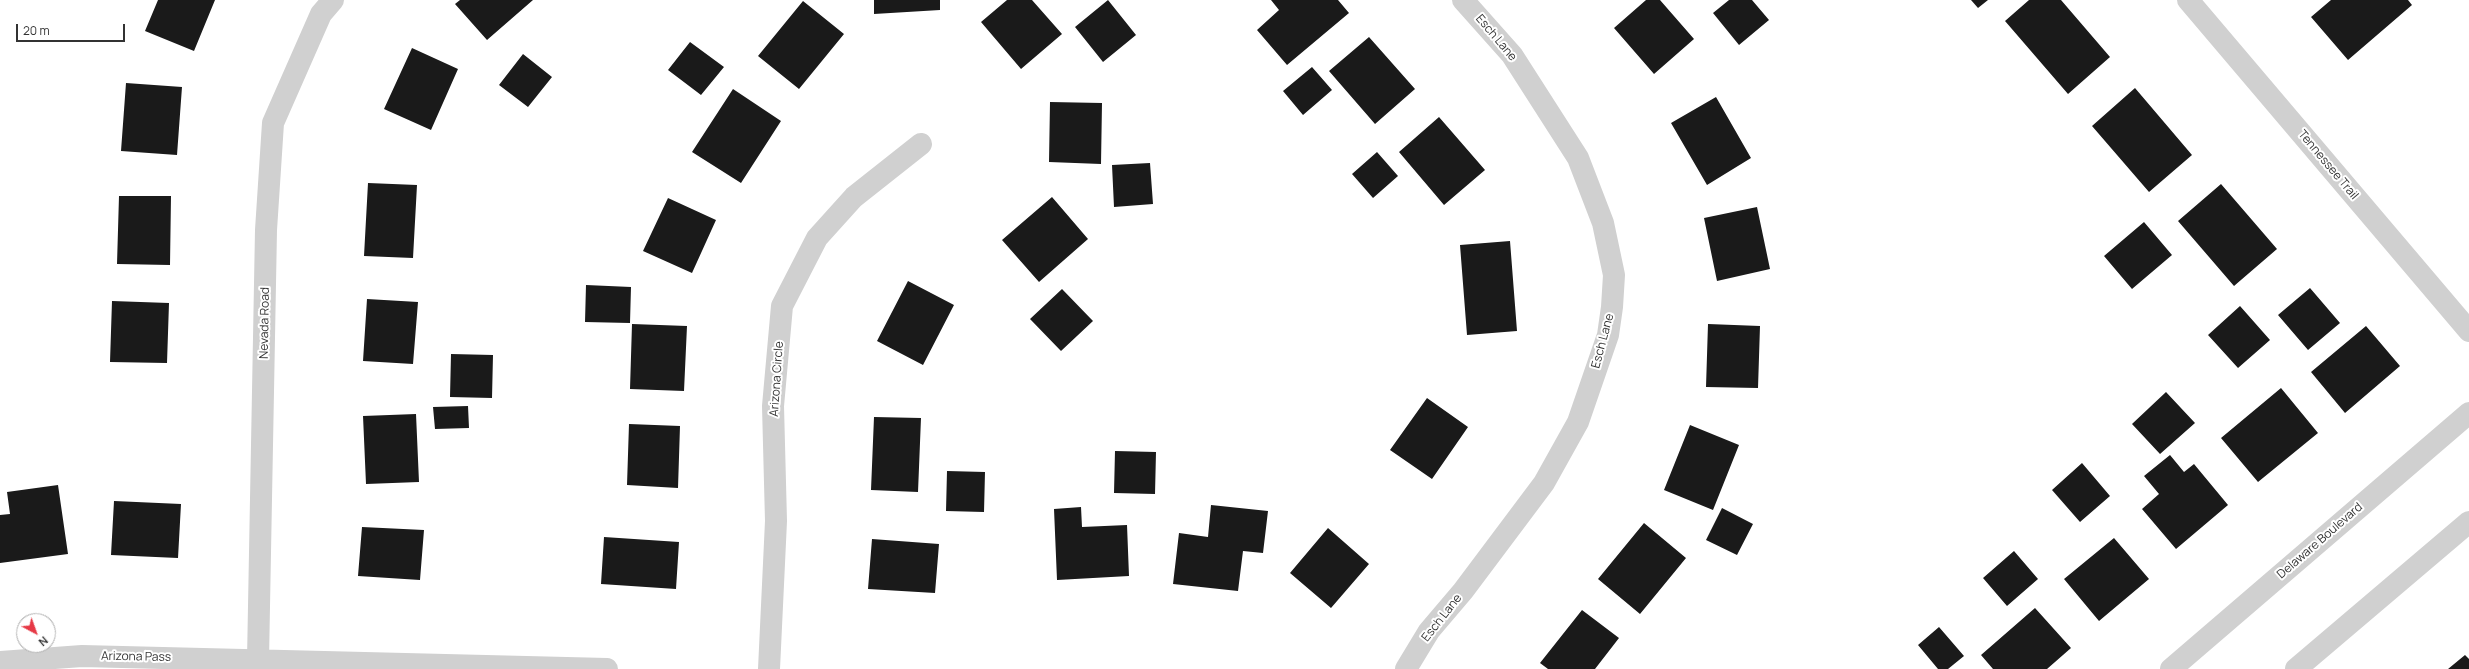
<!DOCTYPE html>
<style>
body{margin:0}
#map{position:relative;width:2469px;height:669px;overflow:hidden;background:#fff;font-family:Manrope,sans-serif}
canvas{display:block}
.north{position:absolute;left:16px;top:613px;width:40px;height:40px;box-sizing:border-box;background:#fff;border:1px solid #adadad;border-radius:50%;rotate:139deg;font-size:11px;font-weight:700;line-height:16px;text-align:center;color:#333}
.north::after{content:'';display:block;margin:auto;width:14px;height:18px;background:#e63946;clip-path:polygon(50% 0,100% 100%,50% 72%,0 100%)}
.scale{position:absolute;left:16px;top:24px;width:109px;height:18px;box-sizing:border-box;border:2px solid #333;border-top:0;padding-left:5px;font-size:12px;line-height:14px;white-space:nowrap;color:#333;-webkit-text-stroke:3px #fff;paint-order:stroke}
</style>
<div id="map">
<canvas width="2469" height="669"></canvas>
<div class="north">N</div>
<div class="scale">20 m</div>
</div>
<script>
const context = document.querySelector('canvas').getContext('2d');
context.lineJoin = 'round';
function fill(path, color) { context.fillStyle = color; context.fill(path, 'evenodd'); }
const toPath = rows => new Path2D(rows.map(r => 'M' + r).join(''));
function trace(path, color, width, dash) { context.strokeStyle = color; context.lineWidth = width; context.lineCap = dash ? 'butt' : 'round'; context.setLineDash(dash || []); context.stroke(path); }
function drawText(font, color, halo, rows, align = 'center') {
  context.font = font + ' Manrope,sans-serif'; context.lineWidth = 4; context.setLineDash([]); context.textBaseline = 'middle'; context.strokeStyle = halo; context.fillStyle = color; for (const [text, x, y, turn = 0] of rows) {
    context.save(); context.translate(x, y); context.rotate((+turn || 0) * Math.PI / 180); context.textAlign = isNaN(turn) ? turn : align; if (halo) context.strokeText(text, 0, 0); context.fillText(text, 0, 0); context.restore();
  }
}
const building = toPath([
 [158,0,215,0,194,51,145,31],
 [460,0,533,0,487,40,455,4],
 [874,0,940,0,940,10,874,14],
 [1007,0,1032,0,1062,34,1021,69,981,22],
 [1108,0,1136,35,1103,62,1075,27],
 [1271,0,1338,0,1349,13,1287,65,1257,30,1279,10],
 [1646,0,1660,0,1694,39,1654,74,1614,28],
 [1729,0,1752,0,1769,20,1739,45,1713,13],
 [1971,0,1988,0,1978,8],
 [2029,0,2061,0,2110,57,2068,94,2005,21],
 [2331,0,2408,0,2412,5,2348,60,2311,17],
 [803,1,844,34,799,89,758,56],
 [1369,37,1415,89,1375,124,1329,71],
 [690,42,724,67,701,95,668,70],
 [412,48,458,69,431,130,384,109],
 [523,54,552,77,528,107,499,85],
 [1312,67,1332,90,1303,115,1283,91],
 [126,83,182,87,177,155,121,151],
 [2135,88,2192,155,2149,192,2092,126],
 [733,89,781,121,741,183,692,152],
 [1716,97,1751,158,1707,185,1671,123],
 [1050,102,1102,103,1101,164,1049,162],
 [1439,117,1485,170,1444,205,1399,152],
 [1377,152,1398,176,1373,198,1352,174],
 [1150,163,1153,204,1114,207,1112,165],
 [368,183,417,185,413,258,364,256],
 [2221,184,2277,249,2234,286,2178,221],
 [119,196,171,196,170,265,117,264],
 [1052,197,1088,239,1039,282,1002,240],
 [668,198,716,220,692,273,643,251],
 [1757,207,1770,269,1717,281,1704,218],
 [2144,222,2172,255,2132,289,2104,256],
 [1510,241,1517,331,1467,335,1460,245],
 [908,281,954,305,923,365,877,341],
 [586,285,631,287,630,323,585,322],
 [2310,288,2340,323,2308,350,2278,315],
 [1062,289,1093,321,1061,351,1030,319],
 [367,299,418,302,413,364,363,361],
 [112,301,169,303,167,363,110,362],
 [2240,306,2270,340,2238,368,2208,335],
 [632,324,687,326,684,391,630,389],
 [1708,324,1760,326,1758,388,1706,387],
 [2366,326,2400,366,2345,413,2311,372],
 [451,354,493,355,492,398,450,397],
 [2281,388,2318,433,2258,482,2221,438],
 [2166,392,2195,423,2160,454,2132,424],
 [1427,398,1468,427,1432,479,1390,450],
 [468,406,469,428,435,429,433,407],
 [416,414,419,482,366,484,363,416],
 [874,417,921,418,918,492,871,490],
 [629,424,680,426,678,488,627,485],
 [1690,425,1739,445,1713,510,1664,490],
 [1115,451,1156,452,1155,494,1114,493],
 [2170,455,2184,472,2194,464,2228,505,2176,549,2142,509,2159,494,2144,476],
 [2082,463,2110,496,2080,522,2052,490],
 [947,471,985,472,984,512,946,511],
 [58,485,68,554,0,563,0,515,10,514,7,492],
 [114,501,181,504,178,558,111,555],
 [1211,505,1268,511,1263,553,1243,551,1238,591,1173,584,1179,533,1208,537],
 [1081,507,1082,527,1127,525,1129,576,1057,580,1054,509],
 [1722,508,1753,524,1737,555,1706,540],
 [1644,523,1686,558,1640,614,1598,579],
 [362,527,424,530,420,580,358,576],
 [1328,528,1369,564,1331,608,1290,573],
 [604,537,679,542,676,589,601,584],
 [2114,538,2149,579,2099,621,2064,579],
 [872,539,939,544,935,593,868,589],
 [2014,551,2038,579,2007,606,1983,578],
 [2035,608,2071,648,2047,669,1993,669,1981,655],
 [1582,610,1619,638,1595,669,1548,669,1540,663],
 [1939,627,1964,656,1948,669,1938,669,1918,645],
 [2465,655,2469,659,2469,669,2448,669]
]);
const minor = toPath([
 [2188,0,2469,331],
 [258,660,266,230,273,123,321,14,333,0],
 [0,662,82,656,607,669],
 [769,669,776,521,773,406,782,306,817,238,854,197,921,144],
 [1406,669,1429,631,1463,591,1544,483,1578,422,1608,335,1612,307,1614,275,1603,223,1578,158,1512,55,1463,0],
 [2171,669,2469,413],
 [2296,669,2469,522]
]);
const streetNames = [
 ["Esch Lane",1496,38,50],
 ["Tennessee Trail",2328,165,50],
 ["Nevada Road",265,323,-89],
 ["Esch Lane",1603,341,-75],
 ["Arizona Circle",777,379,-86],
 ["Delaware Boulevard",2320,541,-41],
 ["Esch Lane",1442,618,-52],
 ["Arizona Pass",136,657,1]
];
fill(building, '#1a1a1a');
trace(minor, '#d0d0d0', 22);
drawText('12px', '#333', '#fff', streetNames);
</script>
